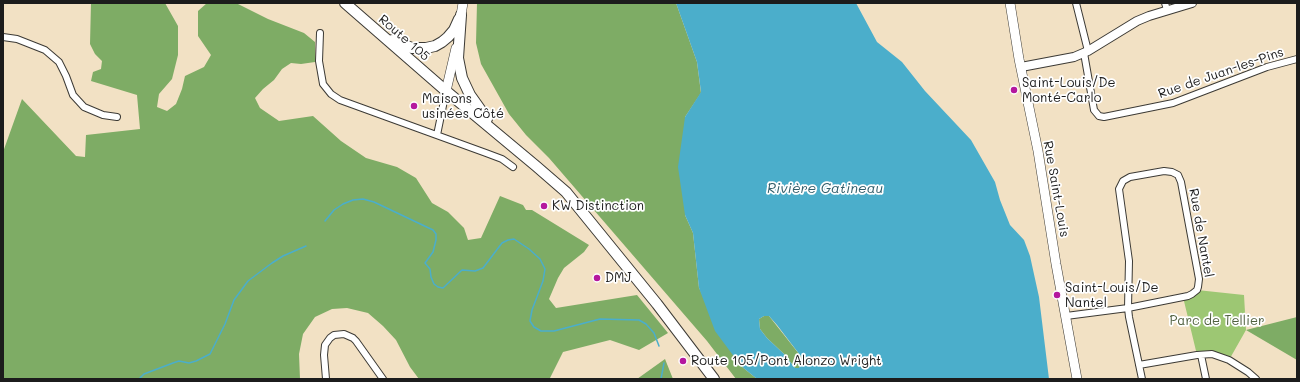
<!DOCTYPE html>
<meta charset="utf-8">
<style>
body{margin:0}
#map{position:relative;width:1300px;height:382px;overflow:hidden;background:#f2e1c4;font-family:Mali,sans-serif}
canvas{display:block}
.frame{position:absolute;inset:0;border:4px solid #1c1c1c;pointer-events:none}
</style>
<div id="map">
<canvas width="1300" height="382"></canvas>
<div class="frame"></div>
</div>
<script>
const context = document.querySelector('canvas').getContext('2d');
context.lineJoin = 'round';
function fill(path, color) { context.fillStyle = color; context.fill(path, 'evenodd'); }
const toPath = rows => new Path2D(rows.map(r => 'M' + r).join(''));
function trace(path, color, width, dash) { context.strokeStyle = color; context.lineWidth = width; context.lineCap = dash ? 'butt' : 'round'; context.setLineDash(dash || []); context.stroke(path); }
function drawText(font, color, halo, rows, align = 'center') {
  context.font = font + ' Mali,sans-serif'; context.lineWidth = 3.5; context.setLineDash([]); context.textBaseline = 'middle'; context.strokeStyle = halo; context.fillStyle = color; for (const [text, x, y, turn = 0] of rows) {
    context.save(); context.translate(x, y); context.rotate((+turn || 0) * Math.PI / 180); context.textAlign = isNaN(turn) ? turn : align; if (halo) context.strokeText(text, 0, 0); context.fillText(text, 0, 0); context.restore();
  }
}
const green = toPath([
 [1197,290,1244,295,1246,330,1229,360,1224,357,1197,355,1183,297]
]);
const forest = toPath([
 [91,3,128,3,129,4,130,3,165,3,178,26,178,55,172,79,159,94,157,107,167,111,176,104,182,89,185,76,204,67,211,55,198,36,198,11,207,3,236,3,268,19,304,33,315,42,315,62,301,64,291,63,282,69,274,80,263,89,255,98,260,108,279,121,313,116,341,141,366,158,397,167,416,178,432,203,448,212,464,228,468,240,481,238,500,196,523,205,526,210,532,210,589,245,584,252,564,268,558,278,549,299,556,308,637,295,668,333,639,350,610,340,563,352,550,378,551,379,419,379,410,367,396,340,383,326,368,313,347,308,332,309,315,317,303,334,299,354,300,379,3,379,3,152,22,99,76,156,85,157,86,135,140,129,137,95,91,81,93,72,101,69,102,61,95,54,90,44],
 [477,3,676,3,697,62,701,93,685,117,685,215,693,233,699,288,741,366,757,379,736,379,707,341,549,158,526,135,509,114,481,64,476,43],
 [764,316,769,316,803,359,799,368,795,368,784,354,767,338,760,329,759,319],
 [1297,317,1297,360,1246,330],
 [665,359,673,379,637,379]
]);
const water = toPath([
 [676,3,856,3,877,42,902,62,925,91,971,140,995,182,1000,200,1010,225,1024,240,1030,256,1039,297,1049,379,757,379,741,366,715,331,699,288,693,233,685,215,678,167,685,117,701,92,697,62],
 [764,316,769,316,777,325,803,359,799,368,795,368,784,354,767,338,760,329,759,319]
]);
const stream = toPath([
 [325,221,334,210,343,204,353,200,363,199,374,202,433,230,436,234,436,240,433,252,425,263,430,269,431,277,434,284,438,287,443,288,462,270,475,271,483,268,502,243,508,240,514,239,529,249,540,259,545,269,543,281,532,310,530,321,534,327,541,331,554,331,600,319,639,320,646,324,654,333,659,346],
 [139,379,144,374,173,363,179,361,189,363,196,361,210,354,225,324,234,300,248,281,272,263,283,256,306,246],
 [661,379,664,363]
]);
const minor = toPath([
 [1076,3,1088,51],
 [1165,3,1167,10],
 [320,33,319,61,323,84,331,94,340,100,486,153,502,159,513,167],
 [3,37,17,39,45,50,59,62,66,76,73,95,84,107,103,115,117,117],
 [1084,53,1094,110,1099,116,1104,117,1173,103,1267,67,1297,59],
 [437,135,446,91],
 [1066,316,1128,308,1188,296,1192,294,1197,290,1198,287,1199,279,1181,182,1178,175,1172,172,1164,171,1130,177,1123,181,1119,189,1129,261,1128,308,1129,317,1142,379],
 [1201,355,1206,379],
 [1139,365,1197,355,1212,354,1229,360,1248,372,1256,379],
 [326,379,324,355,325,345,330,338,334,335,344,334,353,338,356,341,383,379]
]);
const tertiary = toPath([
 [1021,67,1074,57,1088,51,1137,21,1149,16,1192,3]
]);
const secondary = toPath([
 [1010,3,1019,59,1038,151,1056,264,1077,379],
 [460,21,463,3],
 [446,91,456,48]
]);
const primary = toPath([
 [345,3,446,91,536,166,566,192,657,304,714,379],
 [461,15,458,58,462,78,470,95,487,119],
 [392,40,412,48,426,48,435,46,442,42,448,37,454,30,459,19]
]);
const markers = [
 [1014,90,4,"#b5179e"],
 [414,106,4,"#b5179e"],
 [544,206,4,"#b5179e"],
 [597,278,4,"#b5179e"],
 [1057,295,4,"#b5179e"],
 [683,361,4,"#b5179e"]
];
const streetNames = [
 ["Route 105",404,38,41],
 ["Rue de Juan-les-Pins",1221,73,-19],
 ["Rue Saint-Louis",1056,189,80],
 ["Rue de Nantel",1201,233,80]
];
const poiNames = [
 ["Saint-Louis/De",1022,83],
 ["Monté-Carlo",1022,98],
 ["Maisons",422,99],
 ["usinées Côté",422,114],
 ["KW Distinction",552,206],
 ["DMJ",605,278],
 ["Saint-Louis/De",1065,288],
 ["Nantel",1065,303],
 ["Route 105/Pont Alonzo Wright",691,361]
];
const parkNames = [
 ["Parc de Tellier",1217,321]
];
const waterNames = [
 ["Rivière Gatineau",825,189]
];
fill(green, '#9dc773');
fill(forest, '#7eac65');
fill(water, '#4baecb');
trace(stream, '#4baecb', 1.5);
trace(minor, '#3c3a35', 8);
trace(tertiary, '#3c3a35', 10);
trace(secondary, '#3c3a35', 10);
trace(primary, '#3c3a35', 12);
trace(minor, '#fff', 6);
trace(tertiary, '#fff', 8);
trace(secondary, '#fff', 9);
trace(primary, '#fff', 10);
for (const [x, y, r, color] of markers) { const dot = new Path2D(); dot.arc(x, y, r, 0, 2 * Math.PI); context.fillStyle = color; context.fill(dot); trace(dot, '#fff', 1.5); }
drawText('13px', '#1c1c1c', '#fff', streetNames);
drawText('13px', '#1c1c1c', '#fff', poiNames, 'left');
drawText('13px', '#50603f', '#fff', parkNames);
drawText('italic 14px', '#315e6b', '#fff', waterNames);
</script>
